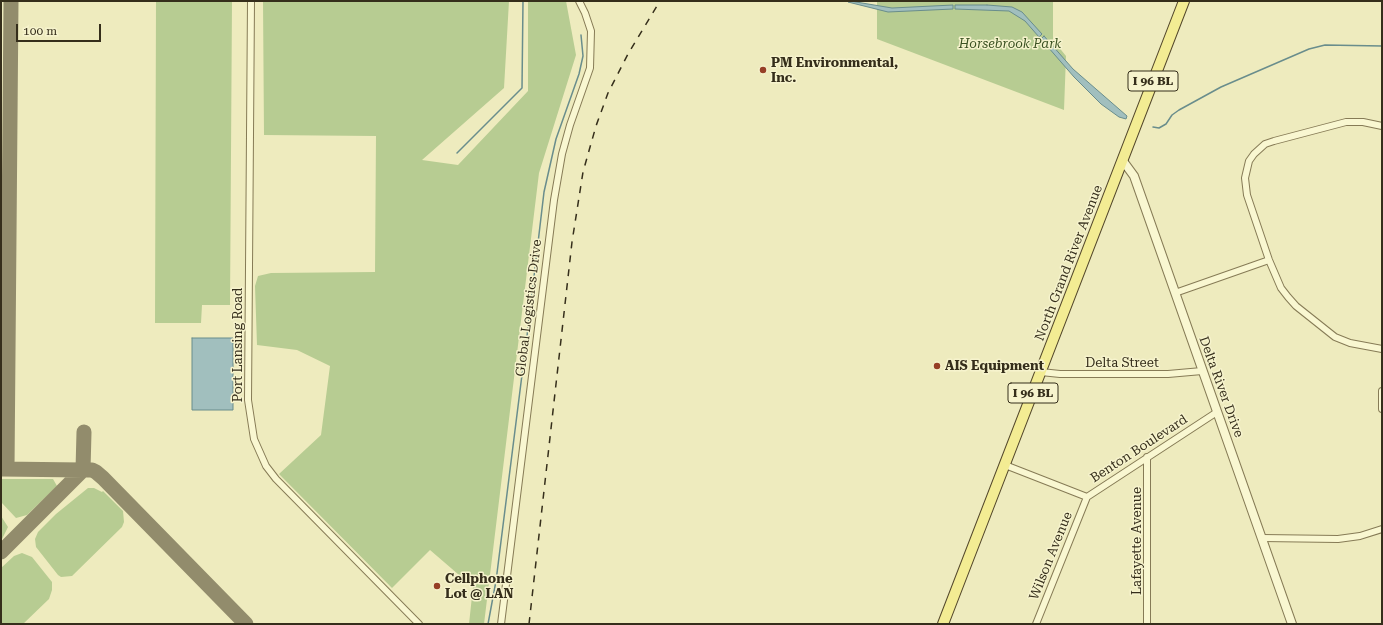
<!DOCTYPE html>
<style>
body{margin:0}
#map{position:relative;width:1383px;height:625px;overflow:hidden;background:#eeebbe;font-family:"Roboto Serif",serif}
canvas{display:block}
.frame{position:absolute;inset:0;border:2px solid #352e1b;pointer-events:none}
.scale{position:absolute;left:16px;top:24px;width:85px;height:18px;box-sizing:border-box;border:2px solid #352e1b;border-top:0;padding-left:5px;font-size:12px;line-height:14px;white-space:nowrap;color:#352e1b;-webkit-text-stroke:3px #f6f3cd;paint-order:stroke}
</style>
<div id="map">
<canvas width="1383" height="625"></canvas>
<div class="frame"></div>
<div class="scale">100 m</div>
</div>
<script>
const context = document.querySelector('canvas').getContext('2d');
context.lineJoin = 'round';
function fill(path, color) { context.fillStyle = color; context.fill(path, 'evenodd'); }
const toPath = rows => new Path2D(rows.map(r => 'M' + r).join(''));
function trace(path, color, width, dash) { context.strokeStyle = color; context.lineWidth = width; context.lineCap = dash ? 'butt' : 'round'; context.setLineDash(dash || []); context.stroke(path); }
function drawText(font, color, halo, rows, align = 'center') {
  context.font = font + ' "Roboto Serif",serif'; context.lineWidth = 3; context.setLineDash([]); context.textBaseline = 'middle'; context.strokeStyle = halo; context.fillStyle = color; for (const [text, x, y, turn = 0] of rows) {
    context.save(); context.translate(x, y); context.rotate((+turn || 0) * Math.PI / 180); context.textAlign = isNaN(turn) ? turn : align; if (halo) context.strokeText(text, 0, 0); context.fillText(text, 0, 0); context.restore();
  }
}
const green = toPath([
 [156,1,232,1,230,305,202,305,201,323,155,323],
 [263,1,509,1,504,88,422,160,458,165,528,91,528,1,566,1,576,55,539,173,484,624,469,624,473,587,430,550,392,588,279,474,321,435,330,366,297,350,257,345,255,286,258,276,271,273,375,272,376,136,264,135],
 [877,1,1053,1,1053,40,1066,56,1064,110,877,39],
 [1,479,53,479,57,486,27,515,16,518,1,502],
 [88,488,94,488,102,492,103,491,123,511,124,522,122,527,72,576,61,577,58,575,36,547,35,539,38,532,56,514],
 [1,516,8,527,1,541],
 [22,553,32,557,52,582,52,590,49,599,23,624,1,624,1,568,14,556]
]);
const water = toPath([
 [850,1,892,8,953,5,953,9,888,12,848,2,850,1],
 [987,5,1012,7,1022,12,1042,34,1039,37,1025,21,1009,11,955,9,955,5,987,5],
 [1044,36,1073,69,1127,116,1126,119,1119,117,1101,104,1074,77,1041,39,1044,36],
 [192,338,233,338,233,410,192,410,192,338]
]);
const stream = toPath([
 [1153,127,1159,128,1166,124,1172,115,1179,110,1221,87,1309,49,1325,45,1382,46],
 [457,153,522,88,523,1],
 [527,336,544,192,556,139,579,74,583,56,581,35],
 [488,624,496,581,525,351]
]);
const taxiway = toPath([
 [1,469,83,470,84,432],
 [7,469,11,1],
 [1,552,83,470,92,470,96,472,103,478,246,624]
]);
const minor = toPath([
 [251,1,248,400,254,439,266,466,276,479,419,624],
 [1382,126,1363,122,1346,122,1274,141,1265,144,1254,154,1249,161,1245,178,1247,195,1269,260,1281,288,1288,297,1296,306,1335,337,1350,343,1382,349],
 [1175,293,1269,260],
 [1041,372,1060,374,1168,374,1202,371],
 [1382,391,1382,409],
 [1147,457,1147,624],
 [1005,465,1087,497],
 [1262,538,1338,539,1360,536,1382,529],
 [501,624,554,200,562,154,570,125,590,68,591,31,585,13,579,1],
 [1036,624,1087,497,1217,412]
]);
const tertiary = toPath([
 [1123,161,1134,176,1292,624]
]);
const primary = toPath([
 [943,624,1184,1]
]);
const rail = toPath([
 [529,624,572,242,583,172,596,126,608,93,628,54,660,1]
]);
const markers = [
 [763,70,4,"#963f26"],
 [937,366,4,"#963f26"],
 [437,586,4,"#963f26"]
];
const shields = [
 [1153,81,50],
 [1033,393,50]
];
const shieldNames = [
 ["I 96 BL",1153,81],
 ["I 96 BL",1033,393]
];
const parkNames = [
 ["Horsebrook Park",1010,44]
];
const poiNames = [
 ["PM Environmental,",771,63],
 ["Inc.",771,78],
 ["AIS Equipment",945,366],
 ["Cellphone",445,579],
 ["Lot @ LAN",445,594]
];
const streetNames = [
 ["North Grand River Avenue",1069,263,-69],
 ["Global Logistics Drive",529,308,-83],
 ["Port Lansing Road",238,345,-90],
 ["Delta Street",1122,363],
 ["Delta River Drive",1221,387,70],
 ["Benton Boulevard",1139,449,-33],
 ["Lafayette Avenue",1137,541,-90],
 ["Wilson Avenue",1051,556,-68]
];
fill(green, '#b7cc92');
fill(water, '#a1bfbe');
trace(water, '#698d8c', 1);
trace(stream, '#698d8c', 1.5);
trace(taxiway, '#928c6c', 15);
trace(minor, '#867b56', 8);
trace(tertiary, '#867b56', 10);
trace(primary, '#54482b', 12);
trace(minor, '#f9f7d1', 6);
trace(tertiary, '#f9f7d1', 8);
trace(primary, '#f3ec93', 10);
trace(rail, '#352e1b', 1.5, [7, 7]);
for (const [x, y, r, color] of markers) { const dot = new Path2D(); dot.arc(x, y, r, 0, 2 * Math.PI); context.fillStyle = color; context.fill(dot); trace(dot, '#f6f3cd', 1.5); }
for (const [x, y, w] of shields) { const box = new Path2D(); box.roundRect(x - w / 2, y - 10, w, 20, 3); context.fillStyle = '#f6f3cd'; context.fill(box); trace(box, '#352e1b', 1); }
drawText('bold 12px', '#352e1b', null, shieldNames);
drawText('italic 13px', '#3b5222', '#f6f3cd', parkNames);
drawText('bold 13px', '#352e1b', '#f6f3cd', poiNames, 'left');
drawText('13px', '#352e1b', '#f6f3cd', streetNames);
</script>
